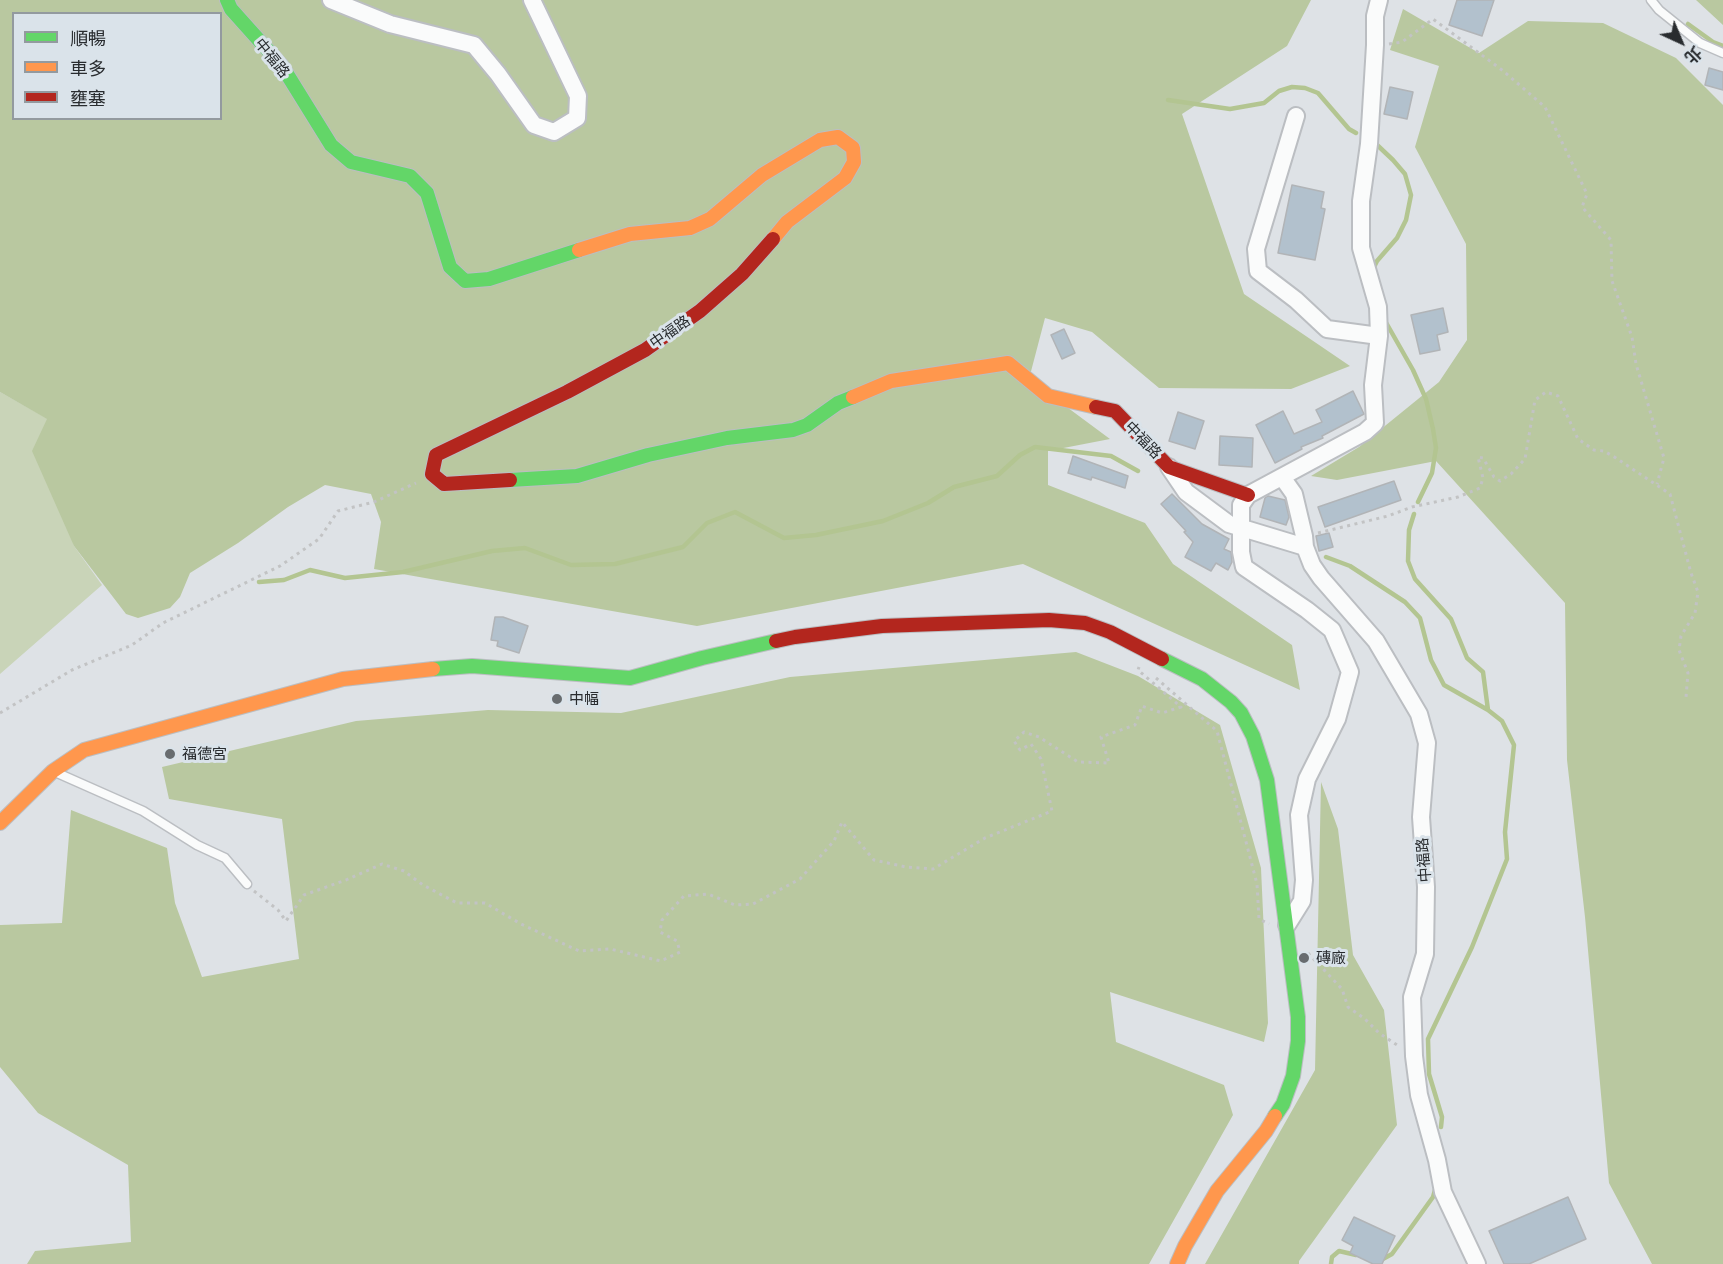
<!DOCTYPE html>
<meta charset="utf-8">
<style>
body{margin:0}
#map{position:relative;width:1723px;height:1264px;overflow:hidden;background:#dee2e6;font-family:Lato,"Noto Sans TC",sans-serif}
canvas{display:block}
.legend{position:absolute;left:12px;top:12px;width:210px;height:108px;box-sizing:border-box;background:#dae3ea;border:2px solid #939a9f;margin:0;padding:8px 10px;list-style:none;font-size:18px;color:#292c2f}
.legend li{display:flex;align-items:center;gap:12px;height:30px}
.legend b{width:30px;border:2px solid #939a9f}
.north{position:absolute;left:1651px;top:12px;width:60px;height:60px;-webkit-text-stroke:4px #dae3ea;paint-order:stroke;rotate:136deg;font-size:16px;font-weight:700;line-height:24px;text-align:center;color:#292c2f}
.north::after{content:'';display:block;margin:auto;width:21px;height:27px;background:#292c2f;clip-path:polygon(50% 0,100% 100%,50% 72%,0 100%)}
</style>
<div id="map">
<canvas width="1723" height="1264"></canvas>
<ul class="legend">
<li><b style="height:8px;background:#63d668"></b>順暢</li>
<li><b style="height:8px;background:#ff974d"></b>車多</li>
<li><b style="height:8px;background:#b3261e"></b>壅塞</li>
</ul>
<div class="north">北</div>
</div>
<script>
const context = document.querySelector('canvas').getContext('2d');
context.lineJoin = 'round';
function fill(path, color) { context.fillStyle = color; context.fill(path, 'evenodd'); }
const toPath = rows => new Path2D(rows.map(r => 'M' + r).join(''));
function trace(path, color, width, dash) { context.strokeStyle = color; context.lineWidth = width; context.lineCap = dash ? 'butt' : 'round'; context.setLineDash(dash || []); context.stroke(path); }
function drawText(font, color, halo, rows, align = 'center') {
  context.font = font + ' Lato,"Noto Sans TC",sans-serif'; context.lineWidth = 6; context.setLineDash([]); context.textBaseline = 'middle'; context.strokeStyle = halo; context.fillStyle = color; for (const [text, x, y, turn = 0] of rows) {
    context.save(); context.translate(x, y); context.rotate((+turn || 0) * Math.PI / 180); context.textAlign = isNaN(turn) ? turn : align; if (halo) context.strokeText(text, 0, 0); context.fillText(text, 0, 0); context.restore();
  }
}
const green = toPath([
 [0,392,48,419,74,546,102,585,0,674]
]);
const forest = toPath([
 [0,0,1311,0,1287,46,1182,114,1244,294,1350,366,1291,389,1159,388,1092,332,1045,318,1029,379,1110,439,1048,451,1048,485,1145,523,1173,564,1292,645,1300,690,1023,564,697,626,374,569,381,522,371,494,325,485,288,507,238,543,190,573,180,597,170,608,138,618,126,614,74,546,32,451,47,419,0,392],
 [14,14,220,14,220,118,14,118],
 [1696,0,1723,0,1723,25],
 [1403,9,1479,53,1528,21,1603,23,1676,58,1723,105,1723,1264,1652,1264,1609,1183,1585,917,1567,760,1565,603,1436,461,1337,480,1311,476,1359,447,1439,382,1467,340,1466,244,1415,147,1439,66,1390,50],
 [1076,652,1138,676,1220,725,1261,868,1268,1023,1264,1042,1110,992,1116,1042,1224,1085,1233,1115,1149,1264,27,1264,35,1251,131,1242,128,1165,38,1113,0,1067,0,925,62,923,71,810,167,848,175,903,202,977,299,959,282,819,169,799,162,767,356,721,488,710,621,713,790,677],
 [1321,782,1338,829,1353,955,1384,1010,1397,1125,1299,1261,1299,1264,1205,1264,1315,1070]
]);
const stream = toPath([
 [1688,24,1713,42,1723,46],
 [1168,100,1230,109,1264,103,1279,91,1292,87,1305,88,1318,93,1349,129,1356,133],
 [1373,269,1377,261,1397,238,1406,220,1411,195,1405,174,1393,160,1375,143],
 [1384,319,1413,370,1426,399,1433,429,1436,448,1432,473,1418,502],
 [1414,514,1409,530,1408,561,1415,579,1451,619,1467,658,1483,672,1488,710],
 [1326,557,1350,566,1405,602,1420,618,1431,660,1444,685,1488,710,1502,721,1514,745,1505,832,1507,859,1472,947,1428,1039,1429,1074,1442,1117,1441,1127],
 [259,582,284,580,310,570,345,578,403,572,492,551,525,548,571,565,615,564,683,547,707,523,735,512,784,538,816,535,883,521,928,503,954,487,997,476,1020,455,1035,447,1111,456,1138,471],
 [1381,1260,1392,1254,1433,1197,1436,1186],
 [1331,1264,1332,1257,1339,1251,1356,1255]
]);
const building = toPath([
 [1457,0,1494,0,1482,36,1449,25,1457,0],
 [1709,68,1723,72,1723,90,1705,85,1709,68],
 [1390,87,1413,92,1407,119,1384,114,1390,87],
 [1292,185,1324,192,1321,208,1325,209,1315,260,1278,253,1292,185],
 [1443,308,1448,332,1437,335,1440,350,1420,354,1411,315,1443,308],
 [1064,329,1075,353,1062,359,1051,335,1064,329],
 [1353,391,1364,414,1322,436,1323,438,1301,447,1302,449,1275,463,1256,425,1283,411,1294,434,1322,422,1316,410,1353,391],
 [1178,412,1204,421,1195,449,1169,441,1178,412],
 [1220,436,1253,438,1252,467,1219,465,1220,436],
 [1073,456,1128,476,1125,488,1092,477,1091,480,1068,473,1073,456],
 [1394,481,1401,500,1325,527,1318,507,1394,481],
 [1172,494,1202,524,1229,539,1224,549,1231,552,1232,562,1228,570,1216,563,1211,571,1185,557,1193,542,1184,532,1186,531,1161,504,1172,494],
 [1268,496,1285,500,1289,517,1286,525,1260,517,1265,498,1268,496],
 [1329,533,1333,547,1319,551,1316,536,1329,533],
 [495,617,503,617,528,626,519,653,497,646,498,641,491,640,495,617],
 [1568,1197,1586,1239,1529,1264,1504,1264,1489,1231,1568,1197],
 [1354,1217,1395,1236,1382,1264,1373,1264,1350,1253,1353,1246,1342,1240,1354,1217]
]);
const path = toPath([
 [1389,44,1402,42,1433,19,1502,70,1545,107,1587,194,1582,207,1611,240,1612,281,1632,337,1636,364,1664,458,1657,484],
 [1318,533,1388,516,1412,507,1458,497,1480,488,1483,478,1478,457,1483,458,1494,477,1500,481,1511,474,1525,459,1535,400,1546,392,1558,396,1578,439,1594,450,1604,451,1616,458,1670,494,1691,573,1698,592,1695,613,1681,636,1679,650,1688,673,1686,697],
 [1156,678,1217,731,1257,884,1259,919,1269,924],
 [0,713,72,670,132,645,163,623,280,566,319,539,338,511,374,502,416,483],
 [254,891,278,910,286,921,304,895,346,880,382,864,404,871,423,885,457,903,485,903,521,924,579,951,610,949,661,961,680,952,677,941,660,932,662,920,684,896,708,894,735,905,753,904,800,879,834,841,842,822,874,860,906,867,933,869,985,838,1052,811,1041,759,1031,744,1020,750,1014,741,1024,732,1039,737,1078,762,1109,763,1101,737,1135,725,1142,706,1162,713,1181,707,1138,670,1139,667],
 [1308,953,1342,989,1348,1007,1365,1019,1379,1033,1397,1045]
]);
const lane = toPath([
 [1651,0,1659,10,1700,43,1723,53],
 [55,772,143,811,197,845,225,858,247,884]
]);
const street = toPath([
 [331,0,390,24,474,45,498,74,534,125,554,132,577,118,578,96,532,0],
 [1296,116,1256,249,1258,271,1296,300,1327,329,1379,336],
 [1169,467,1186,492,1229,524,1305,547,1312,565,1321,578,1376,641,1419,714,1427,743,1421,817,1426,887,1425,954,1412,997,1414,1056,1419,1095,1437,1160,1443,1192,1477,1264],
 [1282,477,1294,494,1304,536,1305,547],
 [1287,925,1302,901,1304,880,1299,815,1307,779,1337,719,1350,672,1332,630,1307,610,1244,567,1241,552,1241,505,1248,495,1365,432,1375,423,1373,385,1379,336,1378,307,1361,248,1361,201,1369,144,1375,45,1375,16,1379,0]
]);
const fast = toPath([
 [227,0,231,9,282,66,331,145,351,162,410,176,427,193,450,267,465,281,489,279,579,250],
 [510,480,577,476,648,455,727,438,793,430,807,425,838,403,853,397],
 [1162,659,1202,679,1231,702,1241,713,1253,736,1267,780,1298,1017,1298,1041,1293,1076,1283,1104,1275,1116],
 [433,669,472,666,630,678,702,658,776,641]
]);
const slow = toPath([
 [579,250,630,234,690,228,710,219,762,175,820,140,838,137,853,148,854,162,845,178,787,222,773,239],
 [853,397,891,381,1008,363,1048,396,1096,407],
 [0,823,53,771,84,750,343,679,433,669],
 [1177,1264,1185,1246,1217,1191,1266,1131,1275,1116]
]);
const jam = toPath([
 [1096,407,1115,411,1169,467,1248,495],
 [510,480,444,484,432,474,436,455,567,392,645,350,700,311,742,274,773,239],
 [776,641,795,637,882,626,1049,620,1085,623,1110,632,1162,659]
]);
const markers = [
 [557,699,6,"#686c6f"],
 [170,754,6,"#686c6f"],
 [1304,958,6,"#686c6f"]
];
const streetNames = [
 ["中福路",272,58,51],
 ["中福路",670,332,-35],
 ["中福路",1143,440,46],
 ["中福路",1424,860,-94]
];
const poiNames = [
 ["中幅",569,699],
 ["福德宮",182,754],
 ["磚廠",1316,958]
];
fill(green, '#c9d4b8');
fill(forest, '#b9c8a0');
trace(stream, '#b3c591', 4.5);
fill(building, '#b2c1cd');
trace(building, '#b1b4b7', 1.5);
trace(lane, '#bbbec2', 11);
trace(street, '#bbbec2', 20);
trace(fast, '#bbbec2', 16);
trace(slow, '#bbbec2', 16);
trace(jam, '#bbbec2', 16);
trace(path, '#c2c3c4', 3, [3, 4.5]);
trace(lane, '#fafbfb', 8);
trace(street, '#fafbfb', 16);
trace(fast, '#63d668', 14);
trace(slow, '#ff974d', 14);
trace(jam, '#b3261e', 14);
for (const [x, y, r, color] of markers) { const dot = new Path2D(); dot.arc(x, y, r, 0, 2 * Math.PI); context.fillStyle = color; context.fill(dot); trace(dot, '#dae3ea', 2); }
drawText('15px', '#292c2f', '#dae3ea', streetNames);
drawText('15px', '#292c2f', '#dae3ea', poiNames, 'left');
</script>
